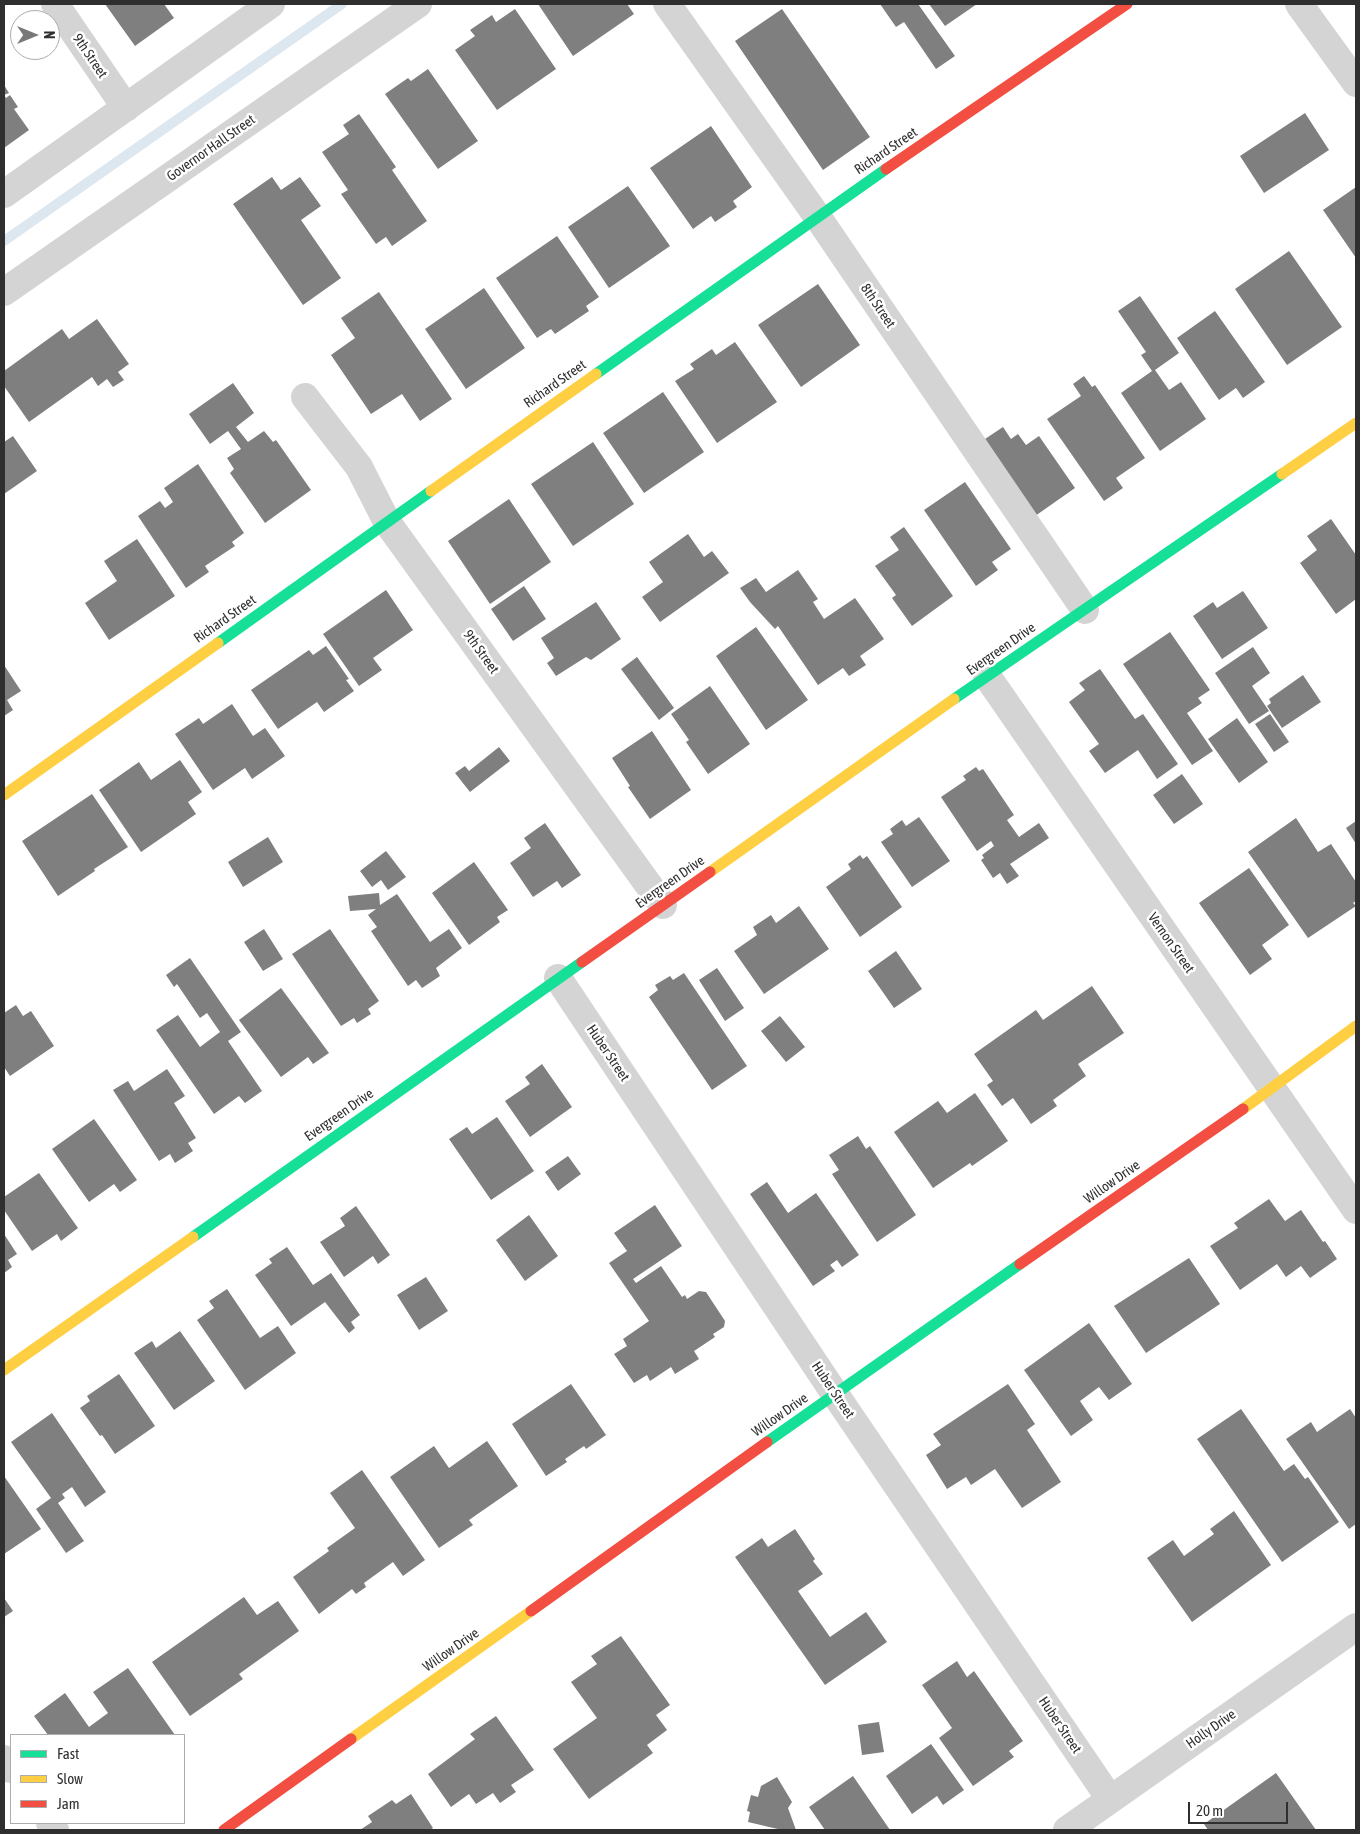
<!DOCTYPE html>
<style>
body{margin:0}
#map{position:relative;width:1360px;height:1834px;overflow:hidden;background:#fff;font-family:"Asap Condensed",sans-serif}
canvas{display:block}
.frame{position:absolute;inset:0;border:5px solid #2f2f2f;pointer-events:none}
.legend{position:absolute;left:10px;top:1734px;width:175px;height:90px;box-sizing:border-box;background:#fff;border:1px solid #acacac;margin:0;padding:6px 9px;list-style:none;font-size:15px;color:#2f2f2f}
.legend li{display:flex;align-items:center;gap:10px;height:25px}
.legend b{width:25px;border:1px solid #acacac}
.north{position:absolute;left:10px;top:10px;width:50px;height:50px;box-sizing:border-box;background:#fff;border:1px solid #acacac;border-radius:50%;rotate:90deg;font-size:14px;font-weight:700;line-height:20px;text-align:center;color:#2f2f2f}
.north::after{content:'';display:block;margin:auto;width:18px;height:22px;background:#787878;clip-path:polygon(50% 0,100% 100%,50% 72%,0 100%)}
.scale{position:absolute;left:1188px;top:1802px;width:100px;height:22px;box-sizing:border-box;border:2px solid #2f2f2f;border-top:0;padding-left:6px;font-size:15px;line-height:18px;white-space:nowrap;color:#2f2f2f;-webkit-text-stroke:4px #fff;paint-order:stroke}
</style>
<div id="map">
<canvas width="1360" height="1834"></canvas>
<div class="frame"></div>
<ul class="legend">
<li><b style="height:6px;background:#16e098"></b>Fast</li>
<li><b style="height:6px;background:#ffcf43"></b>Slow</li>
<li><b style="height:6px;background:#f24e42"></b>Jam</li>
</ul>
<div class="north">N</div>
<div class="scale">20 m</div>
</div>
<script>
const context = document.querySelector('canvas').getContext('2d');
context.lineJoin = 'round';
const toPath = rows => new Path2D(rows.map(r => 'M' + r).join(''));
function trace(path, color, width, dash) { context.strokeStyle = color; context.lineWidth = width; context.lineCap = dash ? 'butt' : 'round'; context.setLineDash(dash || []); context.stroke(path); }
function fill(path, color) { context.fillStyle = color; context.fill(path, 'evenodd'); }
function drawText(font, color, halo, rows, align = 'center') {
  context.font = font + ' "Asap Condensed",sans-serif'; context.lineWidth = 5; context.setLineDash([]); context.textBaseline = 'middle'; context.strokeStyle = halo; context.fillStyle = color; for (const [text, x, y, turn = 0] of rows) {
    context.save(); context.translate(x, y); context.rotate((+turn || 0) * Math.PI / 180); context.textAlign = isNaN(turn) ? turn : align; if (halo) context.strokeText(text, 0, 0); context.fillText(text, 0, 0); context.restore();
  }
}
const stream = toPath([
 [4,241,342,4]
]);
const building = toPath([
 [105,4,164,4,174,18,135,46],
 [538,4,627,4,634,14,573,56],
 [880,4,918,4,955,56,936,69,904,22,896,27],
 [929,4,977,4,945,26],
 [515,9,556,69,497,110,455,50,475,36,470,30,492,15,496,22],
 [782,9,870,137,823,170,735,41],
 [428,69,478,141,438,169,385,94,408,78,411,81],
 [4,85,9,93,4,95,6,98,10,95,18,107,14,109,29,130,4,148],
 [1305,113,1329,150,1264,193,1240,156],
 [359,114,396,167,392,170,427,221,392,246,386,237,376,244,341,194,348,190,322,152,349,134,343,125],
 [711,126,752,187,733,201,737,207,715,222,711,216,693,229,650,168],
 [272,177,281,190,300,177,321,206,301,220,341,278,303,305,233,204],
 [628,186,670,246,609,288,568,227],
 [1356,187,1356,258,1323,210],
 [557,236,599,297,586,306,589,311,555,334,551,329,537,338,496,278],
 [1289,251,1342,327,1287,365,1235,289],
 [818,284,860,345,801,387,758,325],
 [484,288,525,348,466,389,425,329],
 [379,292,452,399,420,421,402,394,371,414,331,355,355,338,341,318],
 [1140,296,1179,353,1155,370,1169,390,1181,382,1206,419,1160,451,1121,393,1152,371,1141,355,1146,352,1118,311],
 [1215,311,1265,382,1243,398,1236,388,1219,400,1177,338],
 [97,319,129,364,118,372,124,380,113,387,107,379,98,386,92,377,29,422,4,386,4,371,62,329,69,339],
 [735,342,777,402,717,443,675,381,694,369,690,364,712,349,716,355],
 [1084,376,1092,387,1095,385,1145,458,1116,478,1123,488,1104,501,1047,419,1081,396,1073,384],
 [233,383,254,413,236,427,248,442,264,431,273,442,276,440,311,490,265,523,230,473,234,469,227,458,241,449,228,431,210,444,189,414],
 [663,392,704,452,644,493,603,433],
 [1003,427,1011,439,1018,434,1026,445,1039,436,1075,488,1028,521,976,445],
 [13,436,37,471,4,494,4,442],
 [593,442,634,504,573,546,531,484],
 [198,464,244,533,232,542,235,546,205,566,209,572,186,588,138,516,160,501,165,508,173,502,164,488],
 [965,482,1011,549,992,562,998,570,976,586,924,510],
 [509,499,551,562,490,604,448,541],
 [1331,519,1356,555,1356,599,1336,614,1300,563,1317,550,1307,536],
 [904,527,953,596,912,626,892,598,896,595,875,566,899,550,890,537],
 [688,534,704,557,712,551,729,573,660,622,642,597,663,582,649,562],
 [137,539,175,596,109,640,85,603,117,581,104,561],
 [798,570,818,599,813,602,824,619,855,598,884,639,860,656,866,665,849,676,843,668,818,685,778,626,775,629,750,602,740,588,756,578,766,592],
 [524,586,546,619,513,641,491,609],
 [386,590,413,630,373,658,382,670,359,686,323,634],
 [1243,591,1268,628,1222,659,1193,616,1213,602,1217,608],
 [596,602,621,639,591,660,586,657,556,676,547,663,554,658,541,638],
 [756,627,808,700,766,730,716,656],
 [1170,632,1210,690,1198,698,1202,703,1187,713,1213,751,1192,765,1123,664],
 [326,646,349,679,346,680,354,691,324,712,317,702,278,729,251,690,309,650,313,655],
 [1253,647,1270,673,1252,686,1269,711,1249,724,1215,673],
 [637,657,674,708,659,720,621,669],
 [4,665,21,691,7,700,13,710,4,716],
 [1100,669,1135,719,1143,714,1178,764,1157,779,1138,750,1105,773,1089,751,1099,744,1069,702,1085,690,1079,683],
 [1303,675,1321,702,1282,728,1267,706,1271,703,1269,699],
 [710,686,750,744,708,774,686,742,689,740,671,714],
 [232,704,253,736,265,728,285,756,252,779,245,768,213,790,175,734,199,718,203,724],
 [1270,714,1289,742,1274,752,1255,724],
 [1237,718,1268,762,1239,783,1208,739],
 [652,731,691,790,650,819,628,787,630,786,612,758],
 [499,747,510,761,470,792,455,773,465,766,469,771],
 [180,760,202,792,188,802,196,814,141,852,99,790,139,762,151,780],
 [976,767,979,771,983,769,1014,815,1007,820,1019,837,1039,823,1049,838,1010,864,1019,876,1007,884,1000,873,993,878,981,860,984,858,982,855,994,846,991,841,977,851,941,797,966,780,963,776],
 [1182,774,1203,804,1174,824,1153,795],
 [92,794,128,847,94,869,95,871,58,896,22,841],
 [919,817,950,861,912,887,881,842,893,834,890,829,902,820,906,826],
 [1296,818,1318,852,1331,844,1356,882,1356,901,1353,903,1356,906,1308,938,1248,852],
 [1356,821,1356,844,1346,828],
 [545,823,581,875,562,888,557,881,533,897,510,863,531,848,524,838],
 [268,837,283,862,243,887,228,862],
 [386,851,406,877,388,890,381,880,372,887,360,871],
 [860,855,863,859,867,856,902,907,860,937,826,887,851,869,848,864],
 [474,862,508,910,497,917,500,922,469,945,432,893],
 [1249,868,1289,925,1262,945,1272,959,1250,975,1199,903],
 [379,893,380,905,397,894,430,942,449,929,462,948,436,968,440,976,422,988,416,980,408,986,371,931,377,927,368,915,376,909,350,911,348,896],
 [799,906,829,949,764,994,734,951,757,935,753,927,771,915,776,923],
 [264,929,283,959,263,971,244,942],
 [330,929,379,1001,368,1009,371,1014,357,1023,354,1018,341,1026,292,954],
 [896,951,922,989,894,1008,868,971],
 [190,958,241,1032,228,1041,262,1091,245,1103,239,1096,214,1114,156,1030,178,1015,200,1047,220,1032,207,1013,200,1018,177,984,174,987,166,975],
 [717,968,744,1008,725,1021,699,980],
 [684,973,747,1066,712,1090,649,997,658,990,655,985,670,976,673,980],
 [1092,986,1124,1033,1078,1064,1086,1076,1053,1100,1057,1106,1031,1124,1013,1098,1002,1106,987,1085,993,1081,974,1054,1036,1010,1043,1020],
 [281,988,329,1053,313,1064,308,1057,281,1077,239,1020],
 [16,1005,23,1016,31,1011,54,1046,10,1076,4,1067,4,1013],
 [780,1016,805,1047,786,1062,761,1031],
 [542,1064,572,1107,530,1137,505,1101,530,1084,525,1077],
 [167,1069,185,1096,174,1103,196,1138,188,1143,193,1151,175,1163,170,1154,159,1161,113,1090,128,1081,134,1091],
 [975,1093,1008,1141,972,1166,970,1163,933,1188,894,1132,938,1101,947,1113],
 [497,1117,534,1171,491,1200,449,1139,467,1127,472,1134],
 [94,1119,137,1180,120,1192,114,1184,89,1202,52,1149],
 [858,1136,866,1149,870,1146,916,1215,877,1242,832,1174,839,1170,829,1155],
 [568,1156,581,1174,558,1191,545,1172],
 [39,1173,78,1228,61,1241,57,1234,32,1251,4,1210,4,1197],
 [767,1182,788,1213,816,1193,859,1255,842,1267,837,1260,830,1265,835,1271,813,1286,750,1194],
 [1269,1199,1285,1221,1301,1210,1323,1242,1325,1241,1337,1259,1310,1278,1301,1266,1286,1277,1277,1264,1240,1290,1210,1246,1238,1228,1234,1223],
 [655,1205,682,1246,633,1279,636,1283,661,1266,682,1297,685,1295,687,1299,699,1291,706,1292,725,1321,724,1327,713,1334,715,1337,694,1351,699,1359,675,1374,671,1367,650,1381,647,1375,634,1383,614,1354,627,1346,623,1339,649,1321,609,1263,627,1251,614,1233],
 [356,1206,390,1255,378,1264,373,1256,344,1277,320,1242,345,1226,340,1218],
 [529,1215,558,1256,525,1281,496,1240],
 [4,1234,17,1254,8,1260,12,1267,4,1273],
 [287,1247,313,1285,331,1273,360,1315,351,1322,355,1328,349,1333,325,1302,291,1326,255,1275,272,1263,269,1259],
 [1189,1258,1220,1304,1146,1353,1114,1306],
 [426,1277,448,1311,419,1330,397,1295],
 [227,1289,260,1338,278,1326,296,1353,245,1390,197,1320,214,1308,209,1301],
 [1089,1323,1132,1384,1109,1400,1099,1387,1080,1401,1093,1420,1071,1436,1024,1370],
 [180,1331,215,1381,174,1410,134,1353,152,1341,156,1348],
 [119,1374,155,1426,115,1454,102,1435,100,1436,80,1408,90,1401,87,1396],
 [571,1384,606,1435,586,1449,584,1446,565,1459,567,1462,546,1476,512,1424],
 [1008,1384,1035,1424,1027,1430,1061,1482,1022,1508,995,1469,971,1485,966,1477,947,1489,926,1455,941,1445,933,1434],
 [1241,1409,1284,1471,1294,1464,1305,1479,1308,1477,1339,1522,1282,1562,1197,1439],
 [1350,1409,1356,1418,1356,1524,1349,1529,1286,1439,1311,1422,1317,1432],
 [52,1413,106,1492,85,1507,72,1487,62,1494,65,1498,58,1503,84,1541,66,1553,36,1509,51,1498,11,1442],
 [487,1441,518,1486,469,1520,473,1525,439,1548,390,1477,434,1446,449,1468],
 [362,1470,425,1560,403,1576,393,1562,364,1583,366,1587,356,1594,352,1589,319,1614,293,1577,329,1551,327,1548,355,1528,330,1493],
 [4,1476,41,1529,4,1554],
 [1234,1511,1271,1565,1192,1622,1147,1558,1173,1540,1184,1556,1214,1534,1210,1529],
 [795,1529,815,1559,813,1561,823,1574,798,1591,830,1637,866,1612,887,1642,825,1685,735,1557,762,1538,768,1547],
 [244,1597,257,1615,278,1601,299,1631,239,1674,243,1679,190,1716,152,1662],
 [4,1598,13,1611,4,1617],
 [621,1636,670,1705,656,1715,667,1730,647,1745,653,1753,589,1799,553,1749,597,1718,571,1682,597,1664,591,1656],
 [957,1661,967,1677,974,1671,1023,1741,1009,1751,1014,1757,973,1786,939,1738,952,1728,922,1685],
 [128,1668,175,1735,48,1735,34,1716,65,1693,89,1727,108,1713,93,1692],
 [496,1716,534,1770,511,1785,516,1792,500,1803,493,1793,476,1804,469,1794,451,1807,428,1774,475,1739,470,1734],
 [879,1722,884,1752,862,1755,858,1725],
 [931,1744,964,1790,943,1805,937,1796,912,1814,886,1776],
 [1276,1773,1316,1830,1208,1830,1204,1824],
 [853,1776,890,1830,825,1830,809,1807],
 [777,1777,792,1802,788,1808,796,1830,784,1830,783,1829,782,1830,748,1822,750,1812,747,1811,751,1795,758,1797,761,1786],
 [411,1794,433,1828,430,1830,360,1830,372,1822,368,1816,392,1800,396,1804]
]);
const street = toPath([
 [55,4,126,108],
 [667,4,817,216,1085,610],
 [1299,4,1356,83],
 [4,194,271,4],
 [4,292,418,4],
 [305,397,359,467,387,522,663,905],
 [987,676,1356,1210],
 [558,978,835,1394,1110,1799],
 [4,1759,11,1769],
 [50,1823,55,1830],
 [1067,1830,1356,1627]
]);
const fast = toPath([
 [596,374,886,169],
 [218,643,431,491],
 [954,699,1282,474],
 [193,1237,582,962],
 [767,1442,1020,1264]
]);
const slow = toPath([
 [1282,474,1356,423],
 [431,491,596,374],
 [4,795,218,643],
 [710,872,954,699],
 [1243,1109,1356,1026],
 [4,1370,193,1237],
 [351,1739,531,1611]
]);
const jam = toPath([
 [886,169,1127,4],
 [582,962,710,872],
 [1020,1264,1243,1109],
 [531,1611,767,1442],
 [224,1830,351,1739]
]);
const streetNames = [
 ["9th Street",90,56,56],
 ["Governor Hall Street",211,148,-35],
 ["Richard Street",886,151,-34],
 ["8th Street",878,306,56],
 ["Richard Street",555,384,-35],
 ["Richard Street",225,619,-35],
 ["Evergreen Drive",1001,649,-35],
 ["9th Street",481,652,54],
 ["Evergreen Drive",670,882,-35],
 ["Vernon Street",1171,943,55],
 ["Huber Street",608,1053,56],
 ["Evergreen Drive",339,1115,-35],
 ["Willow Drive",1112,1182,-35],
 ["Huber Street",833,1390,56],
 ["Willow Drive",780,1415,-35],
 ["Willow Drive",451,1650,-35],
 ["Huber Street",1060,1725,56],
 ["Holly Drive",1211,1729,-35]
];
trace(stream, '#dde7ef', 10);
fill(building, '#7f7f7f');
trace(street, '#d4d4d4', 28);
trace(fast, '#16e098', 11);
trace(slow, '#ffcf43', 11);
trace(jam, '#f24e42', 11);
drawText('14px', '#2f2f2f', '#fff', streetNames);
</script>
